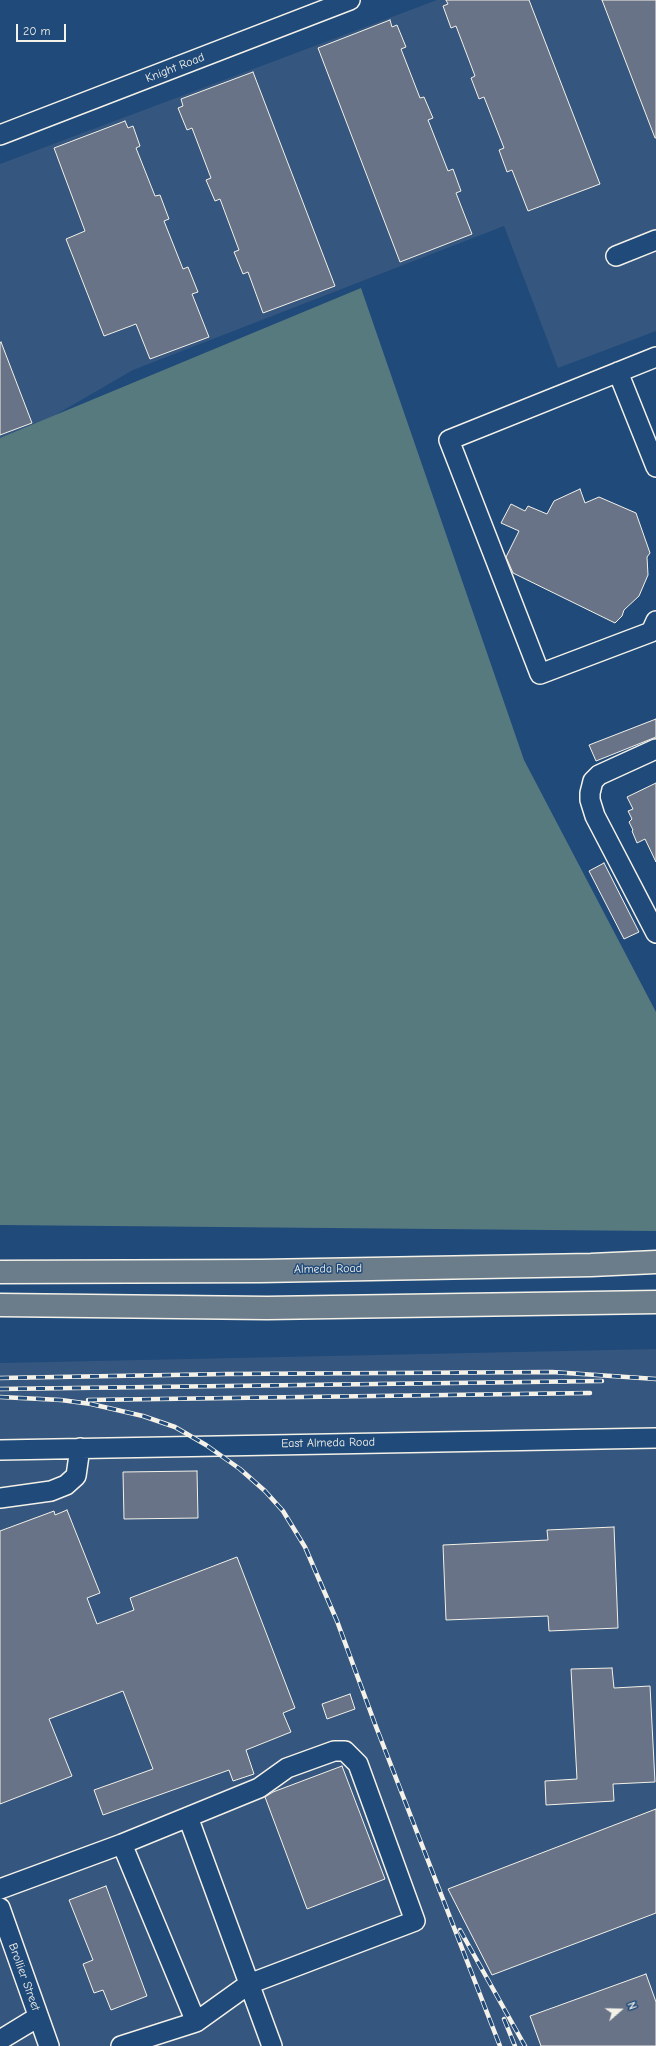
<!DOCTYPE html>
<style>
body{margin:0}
#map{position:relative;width:656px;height:2046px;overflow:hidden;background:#1f4a7a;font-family:"Comic Neue",sans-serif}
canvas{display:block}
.north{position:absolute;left:600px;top:1990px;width:40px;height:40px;-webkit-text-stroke:3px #1f4a7a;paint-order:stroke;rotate:70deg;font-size:11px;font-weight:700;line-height:16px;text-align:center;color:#f4f1e8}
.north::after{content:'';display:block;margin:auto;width:14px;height:18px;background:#f4f1e8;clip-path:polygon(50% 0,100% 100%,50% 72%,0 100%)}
.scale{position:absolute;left:16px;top:24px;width:50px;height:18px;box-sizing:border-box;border:2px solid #f4f1e8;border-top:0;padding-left:5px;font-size:12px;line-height:14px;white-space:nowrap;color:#f4f1e8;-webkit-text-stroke:3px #1f4a7a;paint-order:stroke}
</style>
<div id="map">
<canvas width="656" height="2046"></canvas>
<div class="north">N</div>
<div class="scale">20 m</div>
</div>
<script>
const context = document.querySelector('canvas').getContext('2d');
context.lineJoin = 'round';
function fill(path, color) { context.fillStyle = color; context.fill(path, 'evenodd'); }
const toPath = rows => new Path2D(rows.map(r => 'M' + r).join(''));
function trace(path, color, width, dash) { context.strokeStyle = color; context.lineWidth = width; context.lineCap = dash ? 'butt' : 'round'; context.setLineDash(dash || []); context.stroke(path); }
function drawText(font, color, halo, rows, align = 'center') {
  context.font = font + ' "Comic Neue",sans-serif'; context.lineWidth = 3; context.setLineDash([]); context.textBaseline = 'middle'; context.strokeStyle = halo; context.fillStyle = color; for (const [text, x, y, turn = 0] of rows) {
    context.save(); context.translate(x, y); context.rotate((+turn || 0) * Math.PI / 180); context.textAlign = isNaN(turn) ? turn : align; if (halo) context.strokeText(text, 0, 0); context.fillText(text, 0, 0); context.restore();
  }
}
const built = toPath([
 [437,0,656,0,656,331,558,368,504,226,133,370,26,432,0,442,0,164],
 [656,1349,656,2046,0,2046,0,1363]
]);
const green = toPath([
 [361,288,524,760,656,1012,656,1231,0,1225,0,438]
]);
const building = toPath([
 [446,0,529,0,600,184,528,211,512,170,507,172,499,150,504,148,484,97,479,99,471,78,475,76,456,26,451,28,443,6,448,4,446,0],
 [602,0,656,0,656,138,655,138,602,0],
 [390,20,392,27,397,25,406,47,401,49,420,98,424,97,433,118,428,120,448,171,453,169,461,191,456,193,472,234,400,262,318,48,390,20],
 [253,72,335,286,263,313,248,272,243,274,234,252,239,250,220,199,215,201,206,180,211,178,192,128,187,130,178,108,183,106,181,99,253,72],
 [125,121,128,128,133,126,140,146,136,148,155,196,160,195,169,219,164,221,183,269,188,267,198,292,192,294,209,337,150,359,136,324,104,336,66,239,85,231,54,148,125,121],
 [1,342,32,423,0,435,0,343,1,342],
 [580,489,585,503,599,497,636,513,650,553,647,557,648,575,639,596,624,610,622,616,615,623,513,573,506,557,519,531,501,523,511,504,525,511,528,506,547,514,554,501,580,489],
 [656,719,656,737,596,761,589,745,656,719],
 [656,783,656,862,645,839,637,843,632,831,633,830,629,822,632,819,628,811,633,809,627,797,656,783],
 [604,863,639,932,624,939,589,871,604,863],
 [197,1471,198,1518,124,1519,123,1472,197,1471],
 [67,1510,100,1593,87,1598,97,1624,134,1610,130,1598,237,1557,295,1708,283,1713,291,1732,246,1750,254,1774,233,1781,229,1770,103,1815,94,1790,153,1769,123,1691,49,1719,72,1776,0,1804,0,1531,54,1511,55,1515,67,1510],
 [614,1527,618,1628,549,1631,548,1616,446,1620,443,1545,548,1540,547,1530,614,1527],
 [612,1668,614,1688,650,1686,655,1782,613,1784,614,1801,546,1805,545,1781,577,1779,571,1669,612,1668],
 [350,1694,355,1709,327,1719,322,1704,350,1694],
 [342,1766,385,1879,307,1909,265,1797,273,1792,342,1766],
 [656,1809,656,1913,492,1975,448,1889,656,1809],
 [106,1886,147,1996,111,2010,103,1990,94,1993,83,1964,93,1960,69,1900,106,1886],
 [646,1974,656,2002,656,2046,541,2046,530,2016,646,1974]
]);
const minor = toPath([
 [0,135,350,0],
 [616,256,656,240],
 [656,357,449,440,540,674,651,632,656,621],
 [618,372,656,467],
 [656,749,599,775,593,781,590,793,590,800,595,816,656,933],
 [0,1450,656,1438],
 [0,1498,51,1491,66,1485,76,1476,80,1448],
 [188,1817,272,2046],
 [0,1889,122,1844,259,1788,287,1768,334,1751,345,1751,358,1764,415,1921,249,1984,196,2022],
 [0,1908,49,2046],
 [0,2040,38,2017],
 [121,2046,196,2022,122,1844]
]);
const major = toPath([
 [0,1272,261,1271,591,1265,656,1262],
 [0,1305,267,1308,656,1302]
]);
const rail = toPath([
 [0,1378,227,1374,552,1372,656,1379],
 [0,1389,602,1381],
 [0,1397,61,1400,91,1404,143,1416,175,1427,206,1445,240,1469,265,1491,283,1511,305,1547,337,1621,375,1724,500,2046],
 [88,1400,590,1393],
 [460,1930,525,2046],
 [504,2019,515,2046]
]);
const streetNames = [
 ["Knight Road",175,68,-21],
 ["Almeda Road",328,1269,-1],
 ["East Almeda Road",328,1443,-1],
 ["Brollier Street",24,1977,70]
];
fill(built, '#35567e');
fill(green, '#577a7f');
fill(building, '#687387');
trace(building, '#f4f1e8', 1);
trace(minor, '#f4f1e8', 22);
trace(major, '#f4f1e8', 25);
trace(minor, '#1f4a7a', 19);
trace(major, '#6b7d8b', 22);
trace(rail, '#f4f1e8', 4.5);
trace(rail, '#1f4a7a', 3, [9]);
drawText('12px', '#f4f1e8', '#1f4a7a', streetNames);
</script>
